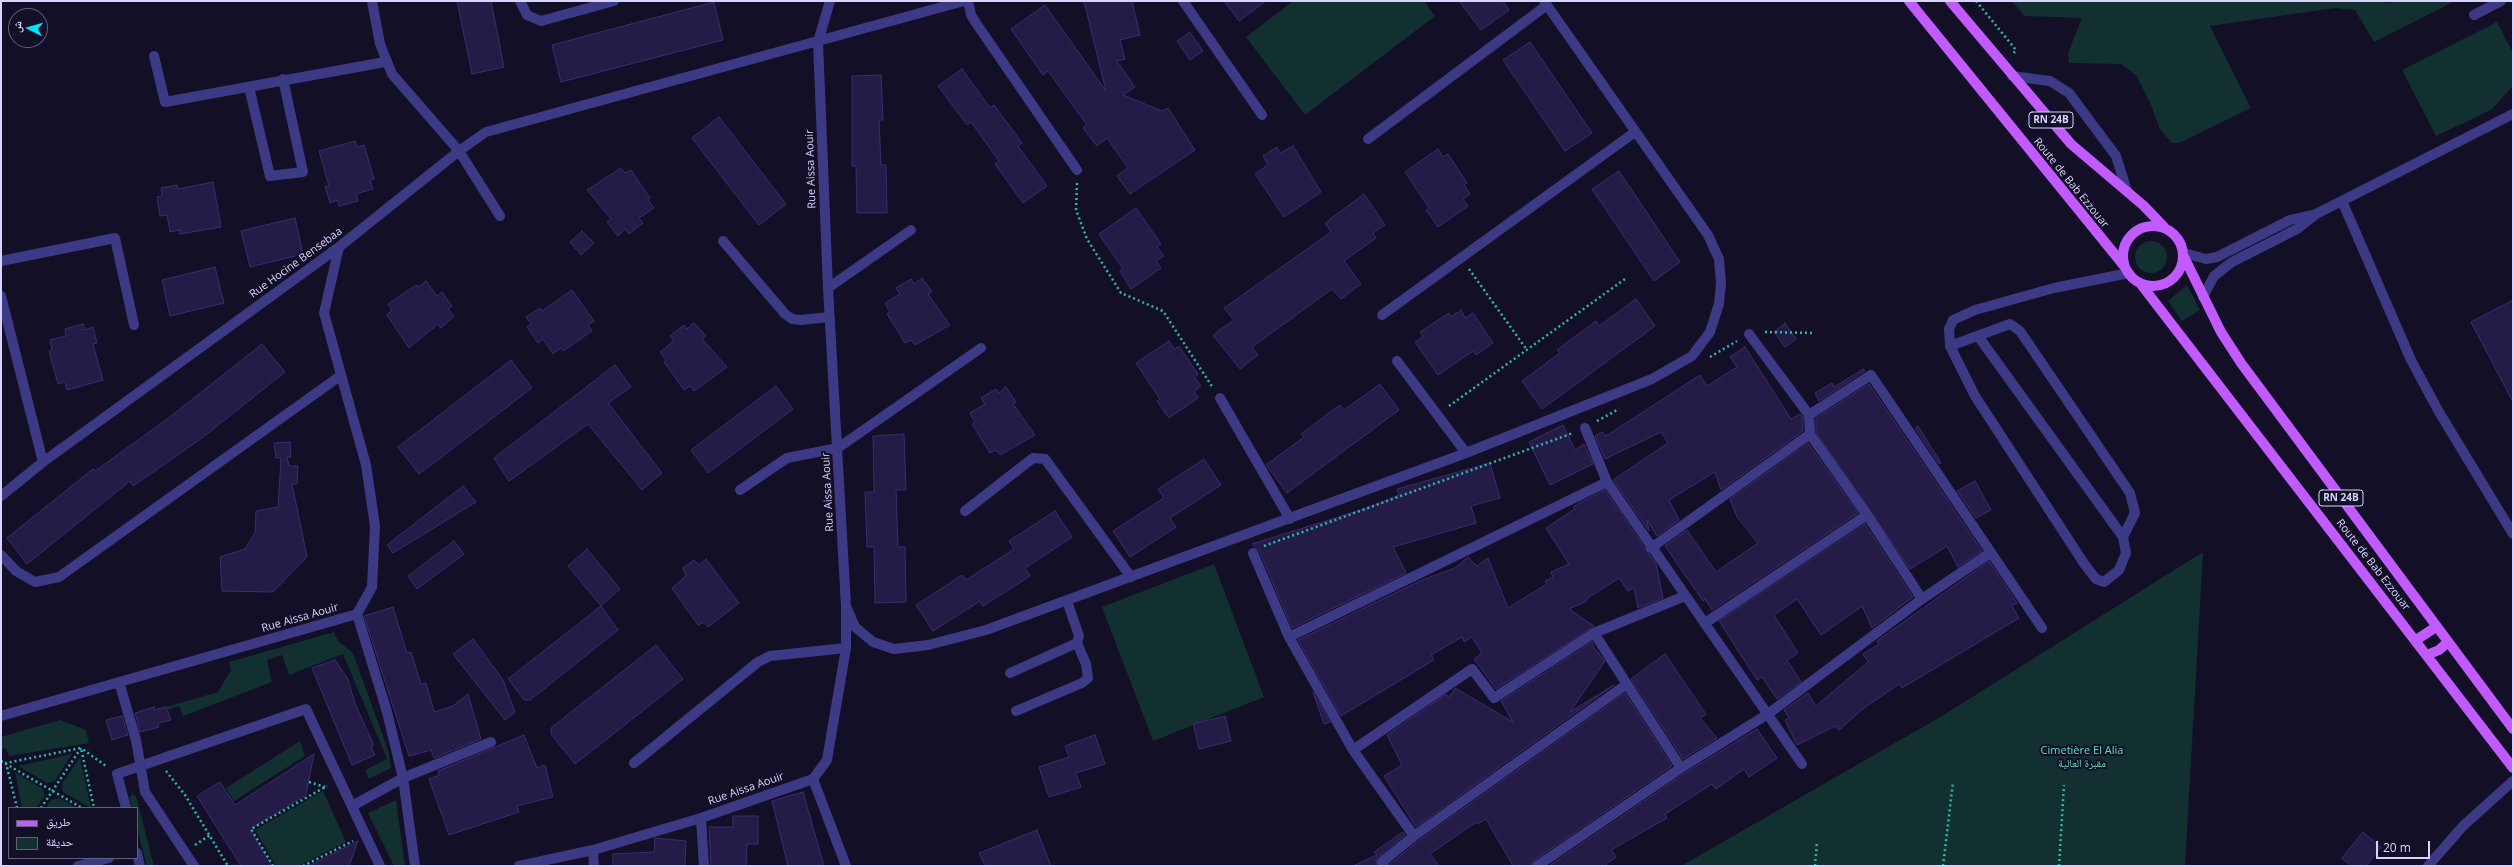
<!DOCTYPE html>
<meta charset="utf-8">
<style>
body{margin:0}
#map{position:relative;width:2514px;height:867px;overflow:hidden;background:#130f26;font-family:"Open Sans","Noto Naskh Arabic",sans-serif}
canvas{display:block}
.frame{position:absolute;inset:0;border:2px solid #d9d4ff;pointer-events:none}
.legend{position:absolute;left:8px;top:807px;width:130px;height:52px;box-sizing:border-box;background:#130f26;border:1px solid #625e7d;margin:0;padding:5px 7px;list-style:none;font-size:12px;color:#d9d4ff}
.legend li{display:flex;align-items:center;gap:8px;height:20px}
.legend b{width:20px;border:1px solid #625e7d}
.north{position:absolute;left:8px;top:8px;width:40px;height:40px;box-sizing:border-box;background:#130f26;border:1px solid #625e7d;border-radius:50%;rotate:276deg;font-size:11px;font-weight:700;line-height:16px;text-align:center;color:#d9d4ff}
.north::after{content:'';display:block;margin:auto;width:14px;height:18px;background:#00e5ff;clip-path:polygon(50% 0,100% 100%,50% 72%,0 100%)}
.scale{position:absolute;left:2376px;top:841px;width:54px;height:18px;box-sizing:border-box;border:2px solid #d9d4ff;border-top:0;padding-left:5px;font-size:12px;line-height:14px;white-space:nowrap;color:#d9d4ff;-webkit-text-stroke:3px #130f26;paint-order:stroke}
</style>
<div id="map">
<canvas width="2514" height="867"></canvas>
<div class="frame"></div>
<ul class="legend">
<li><b style="height:5px;background:#c25bff"></b>طريق</li>
<li><b style="height:11px;background:#12302f"></b>حديقة</li>
</ul>
<div class="north">ش</div>
<div class="scale">20 m</div>
</div>
<script>
const context = document.querySelector('canvas').getContext('2d');
context.lineJoin = 'round';
function fill(path, color) { context.fillStyle = color; context.fill(path, 'evenodd'); }
const toPath = rows => new Path2D(rows.map(r => 'M' + r).join(''));
function trace(path, color, width, dash) { context.strokeStyle = color; context.lineWidth = width; context.lineCap = dash ? 'butt' : 'round'; context.setLineDash(dash || []); context.stroke(path); }
function drawText(font, color, halo, rows, align = 'center') {
  context.font = font + ' "Open Sans","Noto Naskh Arabic",sans-serif'; context.lineWidth = 4; context.setLineDash([]); context.textBaseline = 'middle'; context.strokeStyle = halo; context.fillStyle = color; for (const [text, x, y, turn = 0] of rows) {
    context.save(); context.translate(x, y); context.rotate((+turn || 0) * Math.PI / 180); context.textAlign = isNaN(turn) ? turn : align; if (halo) context.strokeText(text, 0, 0); context.fillText(text, 0, 0); context.restore();
  }
}
const green = toPath([
 [1293,1,1424,1,1435,16,1305,115,1246,37],
 [2012,1,2377,1,2389,3,2404,1,2455,1,2374,42,2355,10,2335,8,2210,26,2251,108,2179,143,2172,143,2160,129,2151,105,2136,75,2121,64,2069,63,2068,53,2082,18,2024,16],
 [2497,22,2513,53,2513,86,2491,110,2436,136,2402,70],
 '2135 257a16 16 0 1 1 32 0a16 16 0 1 1-32 0Z',
 [2187,285,2200,310,2182,321,2168,301],
 [2203,552,2185,866,1681,866,1942,716],
 [1214,564,1264,697,1153,741,1102,607],
 [334,632,338,641,353,653,389,753,391,768,369,779,365,770,387,759,343,654,289,675,282,655,267,660,272,682,183,716,179,706,168,710,166,707,218,692,231,670,229,662],
 [60,720,86,730,89,743,9,756,6,748,1,749,1,737],
 [300,741,305,756,234,801,226,788],
 [72,754,55,781,47,783,18,766],
 [80,757,91,808,63,792,62,784],
 [15,772,43,789,45,796,36,808,22,808],
 [323,791,346,842,298,866,276,866,255,830],
 [132,794,136,796,154,866,147,866,137,828,137,808,132,808,129,798],
 [59,798,76,808,46,808,51,800],
 [396,800,405,866,394,866,368,813]
]);
const building = toPath([
 [457,1,491,1,504,67,472,74,457,1],
 [1084,1,1132,1,1140,35,1120,40,1125,59,1117,61,1135,87,1123,95,1162,111,1168,108,1195,150,1130,194,1117,176,1128,168,1107,138,1097,146,1083,128,1087,125,1048,71,1043,75,1011,29,1045,5,1106,91,1084,1],
 [1224,1,1266,1,1239,21,1224,1],
 [1459,1,1503,1,1509,10,1481,30,1459,1],
 [714,2,723,40,561,82,552,45,714,2],
 [1190,32,1203,51,1190,60,1177,41,1190,32],
 [1530,42,1592,133,1565,151,1503,60,1530,42],
 [962,69,990,108,994,105,1022,143,1018,146,1047,186,1023,203,995,164,999,161,971,122,967,125,938,86,962,69],
 [881,75,883,120,879,120,881,165,886,165,887,213,857,213,856,166,852,166,852,76,881,75],
 [719,117,786,204,759,225,692,138,719,117],
 [355,141,357,147,364,145,374,179,370,180,373,189,356,194,358,201,339,206,338,200,330,203,325,187,329,186,319,151,355,141],
 [1293,146,1321,192,1284,217,1255,174,1268,165,1263,156,1277,147,1280,153,1293,146],
 [1438,149,1443,157,1448,154,1467,183,1464,185,1470,194,1463,199,1468,206,1438,227,1426,210,1429,208,1405,172,1438,149],
 [621,168,625,173,631,170,650,198,648,200,654,208,639,218,643,223,629,234,625,229,618,236,607,222,611,219,587,190,621,168],
 [1619,171,1680,262,1654,281,1592,189,1619,171],
 [213,182,221,227,180,234,180,230,170,232,167,215,160,216,157,197,162,196,161,188,177,185,178,189,213,182],
 [1364,194,1385,225,1373,233,1376,238,1344,261,1361,284,1341,299,1332,289,1252,347,1258,355,1240,369,1213,335,1234,320,1224,308,1331,232,1325,223,1364,194],
 [1136,208,1161,244,1157,247,1164,256,1156,261,1161,268,1131,289,1120,271,1123,269,1099,234,1136,208],
 [295,218,303,254,250,267,241,231,295,218],
 [582,231,594,243,581,255,570,242,582,231],
 [215,267,224,303,170,316,162,280,215,267],
 [922,278,932,292,928,294,950,325,915,345,911,340,905,343,887,314,890,312,885,303,900,294,896,288,911,279,914,284,922,278],
 [426,281,437,296,442,292,452,306,448,309,454,316,441,328,438,324,409,348,387,315,392,310,388,304,416,285,418,287,426,281],
 [572,290,594,321,588,325,592,331,563,351,561,348,553,354,543,339,538,343,527,327,531,324,526,317,540,308,542,311,572,290],
 [1636,299,1655,326,1542,409,1522,381,1560,353,1557,350,1596,321,1599,326,1636,299],
 [2513,300,2513,402,2471,322,2513,300],
 [1461,310,1465,318,1473,313,1493,343,1476,355,1473,351,1438,375,1415,342,1423,337,1420,332,1449,313,1451,317,1461,310],
 [694,323,706,336,702,339,727,367,694,391,690,386,684,390,664,362,666,360,660,352,674,341,670,336,684,325,687,329,694,323],
 [1785,323,1796,339,1785,347,1774,332,1785,323],
 [83,324,85,330,93,327,97,343,93,344,103,380,67,390,65,382,58,384,49,351,52,350,50,340,66,336,65,329,83,324],
 [1169,341,1174,349,1179,346,1198,374,1194,377,1201,386,1194,391,1198,398,1169,418,1157,401,1160,399,1136,363,1169,341],
 [262,344,285,372,202,438,133,486,130,481,27,564,7,538,93,469,95,471,170,417,262,344],
 [1745,347,1791,419,1800,414,1803,417,1803,431,1721,490,1715,472,1669,500,1679,520,1657,536,1647,520,1649,531,1613,480,1668,443,1661,432,1605,459,1595,436,1602,432,1606,436,1700,375,1707,386,1737,367,1730,357,1745,347],
 [511,360,532,388,419,474,398,447,511,360],
 [615,365,631,387,608,403,662,473,642,490,588,424,509,481,494,458,615,365],
 [1863,369,1865,371,1819,401,1815,393,1832,383,1834,387,1863,369],
 [1380,384,1399,410,1287,493,1266,465,1304,437,1301,434,1340,405,1344,410,1380,384],
 [1869,384,1982,551,1958,567,1947,546,1910,569,1816,432,1816,418,1869,384],
 [776,386,793,409,708,473,691,450,776,386],
 [1006,387,1016,402,1013,404,1035,435,1000,455,996,450,990,453,972,424,975,422,970,413,985,404,981,398,996,389,999,393,1006,387],
 [1563,425,1575,450,1584,444,1593,464,1550,485,1529,442,1563,425],
 [1918,426,1941,463,1939,464,1915,428,1918,426],
 [904,434,906,490,896,490,898,547,905,547,906,602,875,603,874,547,867,547,865,492,874,492,873,436,904,434],
 [290,442,291,457,287,457,289,466,298,466,297,484,292,484,307,557,273,592,222,591,220,557,245,549,255,533,256,511,278,507,281,458,276,458,274,443,290,442],
 [1808,443,1858,513,1712,610,1705,599,1703,601,1665,546,1687,530,1716,572,1758,543,1737,517,1730,499,1808,443],
 [1204,459,1221,485,1170,518,1176,527,1130,557,1113,531,1164,498,1158,489,1204,459],
 [1490,463,1500,498,1471,506,1476,523,1393,547,1406,573,1292,628,1259,550,1252,544,1367,508,1399,495,1397,489,1490,463],
 [1975,481,1991,510,1976,518,1957,491,1975,481],
 [463,486,476,502,393,553,387,545,463,486],
 [1605,490,1656,564,1663,598,1638,608,1634,588,1628,591,1619,578,1586,599,1587,601,1569,609,1594,626,1496,689,1474,659,1482,653,1472,637,1464,642,1462,637,1431,655,1434,660,1341,716,1298,640,1422,580,1455,568,1468,557,1477,566,1488,558,1508,608,1547,584,1545,581,1553,577,1551,572,1569,564,1546,528,1575,509,1573,507,1579,503,1605,490],
 [1055,511,1072,537,1025,568,1030,576,983,606,980,601,933,631,916,605,962,575,966,580,1014,549,1009,541,1055,511],
 [1865,524,1913,597,1872,628,1862,606,1821,635,1797,599,1774,615,1798,653,1787,660,1801,682,1777,699,1762,677,1757,680,1719,621,1865,524],
 [454,541,464,554,417,589,408,576,454,541],
 [587,549,620,589,601,606,568,566,587,549],
 [706,559,739,603,708,627,704,622,698,625,672,588,686,576,683,568,694,560,699,565,706,559],
 [1989,561,2017,603,2012,606,2019,618,1902,688,1899,684,1864,708,1839,730,1835,726,1797,745,1785,720,1789,718,1784,710,1808,693,1816,706,1868,662,1863,654,1879,644,1877,641,1989,561],
 [601,606,618,630,530,700,524,700,508,679,601,606],
 [393,607,407,653,411,652,421,684,426,683,434,712,453,706,468,694,481,739,434,758,431,750,409,756,364,616,393,607],
 [473,639,503,680,515,712,505,720,453,654,473,639],
 [1592,642,1594,648,1605,661,1570,712,1614,685,1416,827,1384,776,1402,765,1387,735,1446,694,1449,698,1455,688,1513,722,1501,701,1592,642],
 [656,645,683,679,575,764,551,734,551,728,656,645],
 [1665,654,1706,714,1700,718,1717,738,1683,759,1631,679,1665,654],
 [335,660,348,679,355,704,374,745,371,747,375,755,352,765,312,668,335,660],
 [1313,692,1330,722,1324,724,1313,692],
 [1625,693,1672,766,1533,861,1531,866,1513,866,1486,819,1478,824,1476,822,1430,854,1439,866,1390,866,1390,864,1418,841,1625,693],
 [154,707,154,710,166,707,171,720,158,723,159,727,140,732,135,713,154,707],
 [122,716,128,735,112,740,106,720,122,716],
 [1225,716,1231,741,1199,749,1193,724,1225,716],
 [1757,729,1777,758,1749,777,1744,769,1716,789,1712,784,1665,814,1667,818,1611,850,1616,857,1604,866,1549,866,1685,773,1757,729],
 [524,735,537,768,545,765,553,797,517,806,519,812,449,835,429,779,439,775,438,771,524,735],
 [1095,735,1105,764,1076,773,1081,787,1049,797,1039,767,1069,757,1065,746,1095,735],
 [314,754,306,795,250,829,272,866,241,866,197,796,220,782,235,805,314,754],
 [803,792,824,866,788,866,772,801,803,792],
 [733,816,758,816,758,844,747,844,746,866,711,866,709,827,733,827,733,816],
 [1037,830,1051,866,985,866,979,853,1037,830],
 [1403,832,1405,835,1376,859,1377,866,1353,866,1377,855,1374,852,1403,832],
 [2363,832,2381,847,2366,866,2351,866,2342,858,2363,832],
 [655,838,686,841,685,866,613,866,613,854,654,852,655,838],
 [358,841,349,866,309,866,358,841]
]);
const path = toPath([
 [1976,1,2016,50,2013,54],
 [1077,183,1076,210,1087,239,1121,293,1163,311,1213,388],
 [1469,269,1527,350],
 [1765,332,1815,333],
 [1710,357,1737,341],
 [1449,406,1625,279],
 [1597,421,1619,409],
 [1264,546,1573,433],
 [1,761,82,808],
 [166,771,185,795,228,866],
 [309,782,325,787],
 [17,808,6,763,81,748,94,808],
 [41,808,81,748,106,766],
 [195,845,210,835],
 [273,866,251,829,327,786],
 [303,866,353,841],
 [1815,866,1817,842],
 [1943,866,1953,782],
 [2059,866,2064,785]
]);
const minor = toPath([
 [372,1,380,44,392,74,459,151,500,216],
 [520,1,527,15,541,21,614,1],
 [968,1,971,15,976,23,1077,170],
 [1183,1,1262,115],
 [2474,15,2501,1],
 [154,56,165,102,385,62],
 [2012,76,2050,81,2069,93,2116,156,2127,191],
 [249,87,270,176,303,172,283,79],
 [1368,139,1547,5],
 [2342,201,2411,360,2439,412,2513,534],
 [723,241,785,314,792,319,800,320,830,317],
 [339,247,324,313,366,465,375,526,372,587,357,614],
 [2184,253,2206,259,2217,257,2290,220,2316,214],
 [1,261,115,238,134,325],
 [828,288,911,230],
 [1,296,43,462],
 [2203,297,2214,276,2232,262,2297,229,2316,214,2513,114],
 [1382,315,1635,132],
 [1749,334,1809,415,1871,375,2042,628],
 [1978,336,2123,537,2126,553,2119,570,2104,582,2096,579,2085,565,1975,396,1950,346,1949,329,1953,320,1975,310,2054,288,2129,273],
 [1950,346,2010,324,2020,331,2130,493,2135,513,2123,537],
 [1397,361,1466,453],
 [1220,398,1290,519],
 [1809,415,1810,434,1867,515,1922,599],
 [1585,428,1607,482,1802,764],
 [740,490,787,458,838,448,981,348],
 [1,496,43,462,339,247,459,151,486,132,964,1],
 [965,511,1033,458,1045,459,1131,577],
 [1651,548,1810,434],
 [1253,553,1289,637,1353,750,1414,836,1382,862,1384,866],
 [1,555,16,571,35,582,59,577,340,376],
 [846,606,855,627,873,642,894,649,928,645,986,630,1466,453,1652,379,1692,356,1710,332,1719,304,1721,283,1719,259,1708,235,1544,1],
 [357,614,387,712,403,778,415,866],
 [1705,623,1867,515],
 [1594,633,1685,596],
 [1289,637,1607,482],
 [1010,673,1077,643,1079,636,1067,601],
 [119,682,136,740,145,792,194,866],
 [1016,711,1082,683,1088,678,1086,664,1077,643],
 [1,716,357,614],
 [1353,750,1472,669,1494,698,1594,633,1681,768],
 [634,763,758,662,770,656,846,648],
 [813,779,846,866],
 [352,806,403,778,491,742],
 [126,808,117,774,306,709,380,866],
 [701,818,704,866],
 [1414,836,1627,684],
 [593,850,594,866],
 [137,853,140,866],
 [78,866,109,858],
 [519,866,593,850,701,818,813,779,827,760,846,648,846,606,828,288,818,42,830,1],
 [1537,866,1681,768,1768,714,1922,599,1990,553],
 [2428,866,2463,826,2513,781]
]);
const major = toPath([
 [1909,1,2125,267],
 [1950,1,2071,144,2144,206,2164,227],
 '2123 256a30 30 0 1 1 60 0a30 30 0 1 1-60 0Z',
 [2184,257,2221,332,2241,363,2513,729],
 [2140,283,2513,768],
 [2416,640,2436,627],
 [2427,655,2439,650,2448,642]
]);
const shields = [
 [2051,120,44],
 [2341,498,44]
];
const shieldNames = [
 ["RN 24B",2051,120],
 ["RN 24B",2341,498]
];
const streetNames = [
 ["Rue Aissa Aouir",811,169,-92],
 ["Route de Bab Ezzouar",2071,183,51],
 ["Rue Hocine Bensebaa",296,263,-36],
 ["Rue Aissa Aouir",828,492,-93],
 ["Route de Bab Ezzouar",2373,565,52],
 ["Rue Aissa Aouir",300,618,-16],
 ["Rue Aissa Aouir",746,789,-19]
];
const parkNames = [
 ["Cimetière El Alia",2082,751],
 ["مقبرة العالية",2082,764]
];
fill(green, '#12302f');
fill(building, '#241b47');
trace(building, '#3b2d73', 1);
trace(path, '#2fb8b0', 2.5, [2, 3]);
trace(minor, '#3d3a85', 10);
trace(major, '#c25bff', 10);
for (const [x, y, w] of shields) { const box = new Path2D(); box.roundRect(x - w / 2, y - 8, w, 16, 3); context.fillStyle = '#130f26'; context.fill(box); trace(box, '#d9d4ff', 1); }
drawText('bold 10px', '#d9d4ff', null, shieldNames);
drawText('11px', '#d9d4ff', '#130f26', streetNames);
drawText('11px', '#5fe0c0', '#130f26', parkNames);
</script>
